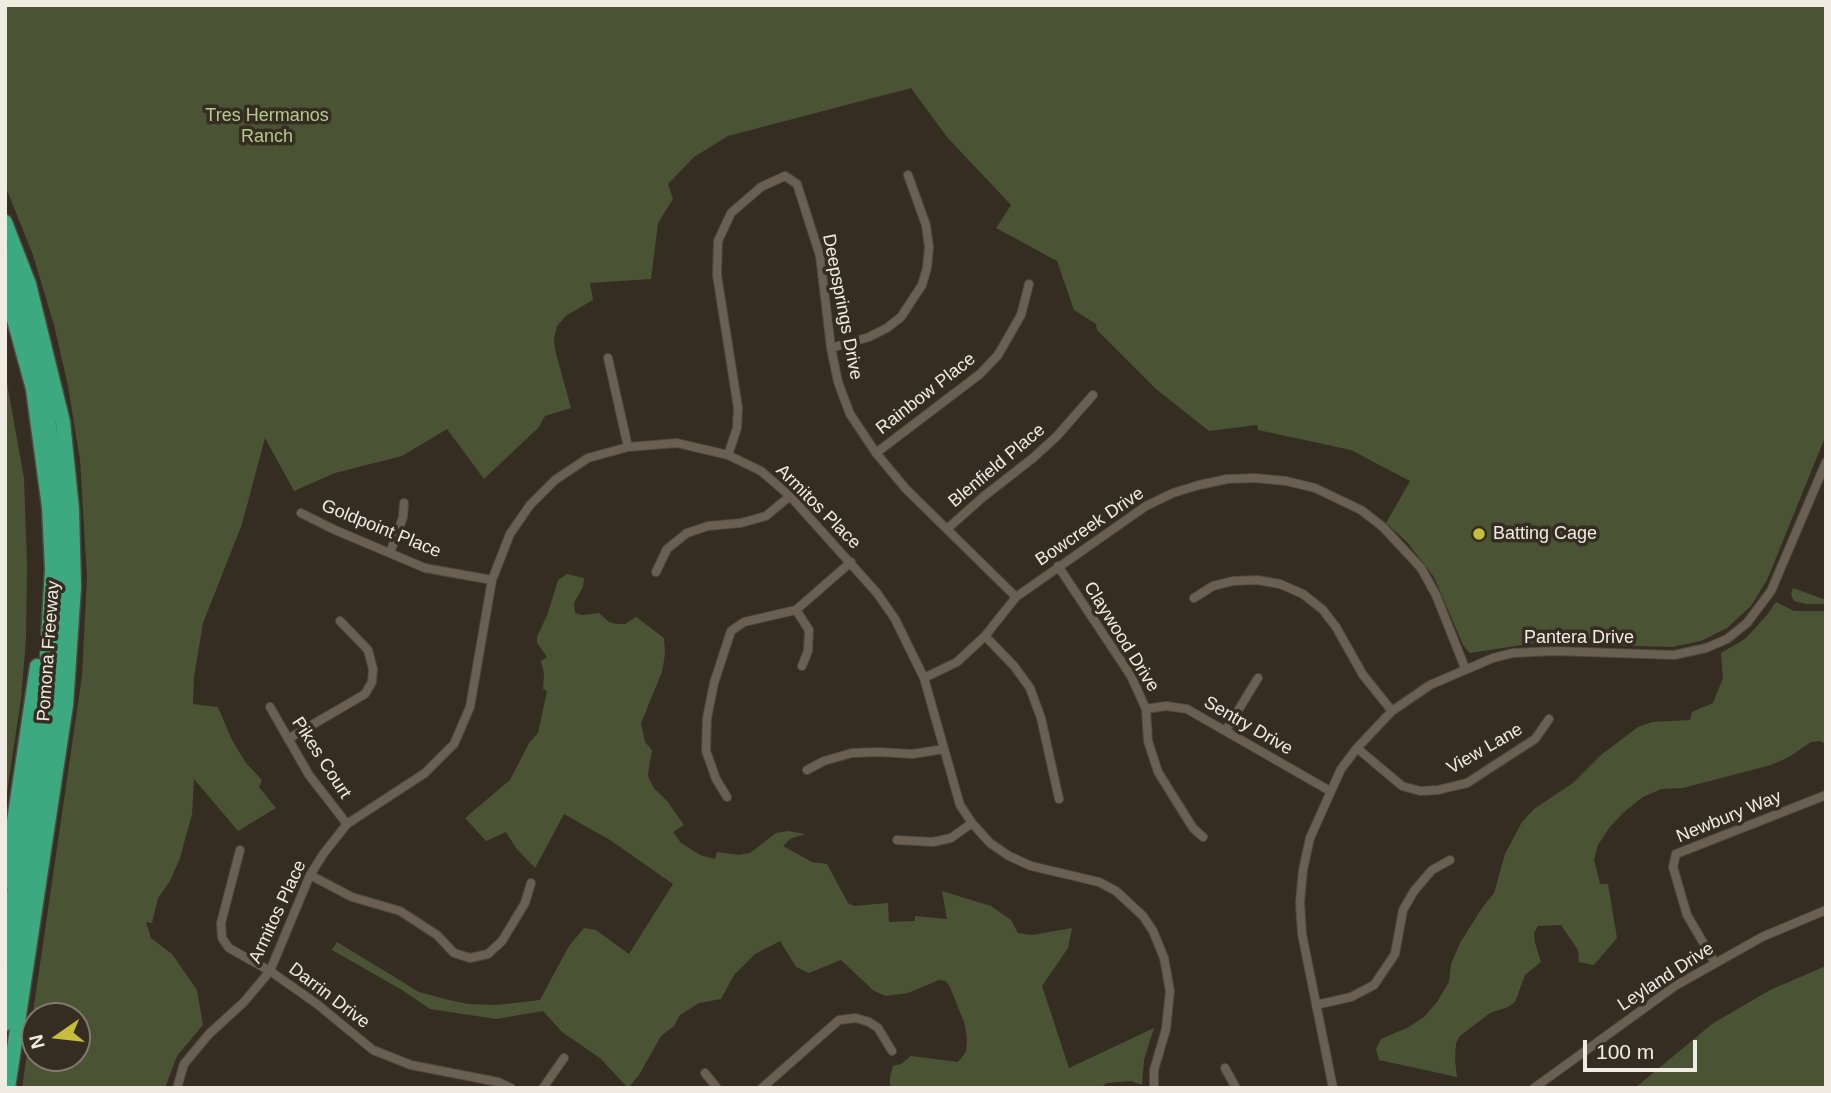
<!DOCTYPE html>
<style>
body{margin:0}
#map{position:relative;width:1831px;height:1093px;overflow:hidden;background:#352d21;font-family:Helvetica,sans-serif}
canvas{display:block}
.frame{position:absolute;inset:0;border:7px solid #f0ebe3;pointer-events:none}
.north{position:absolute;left:21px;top:1002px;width:70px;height:70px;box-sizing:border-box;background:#352d21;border:2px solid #80796f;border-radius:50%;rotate:256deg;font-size:19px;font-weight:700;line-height:28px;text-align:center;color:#f0ebe3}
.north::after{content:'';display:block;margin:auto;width:24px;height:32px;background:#c6bc3d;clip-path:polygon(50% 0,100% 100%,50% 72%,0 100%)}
.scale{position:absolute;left:1583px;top:1040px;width:114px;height:32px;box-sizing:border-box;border:4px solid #f0ebe3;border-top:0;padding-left:9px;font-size:21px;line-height:24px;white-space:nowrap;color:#f0ebe3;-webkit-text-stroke:5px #352d21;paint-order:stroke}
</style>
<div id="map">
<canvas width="1831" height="1093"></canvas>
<div class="frame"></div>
<div class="north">N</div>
<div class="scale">100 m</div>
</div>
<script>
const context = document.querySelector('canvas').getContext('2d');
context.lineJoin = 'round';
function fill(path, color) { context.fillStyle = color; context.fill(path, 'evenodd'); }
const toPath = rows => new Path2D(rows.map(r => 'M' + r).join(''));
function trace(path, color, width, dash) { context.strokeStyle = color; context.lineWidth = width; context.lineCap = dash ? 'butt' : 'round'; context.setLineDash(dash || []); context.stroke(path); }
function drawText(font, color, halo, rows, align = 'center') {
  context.font = font + ' Helvetica,sans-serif'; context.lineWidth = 7; context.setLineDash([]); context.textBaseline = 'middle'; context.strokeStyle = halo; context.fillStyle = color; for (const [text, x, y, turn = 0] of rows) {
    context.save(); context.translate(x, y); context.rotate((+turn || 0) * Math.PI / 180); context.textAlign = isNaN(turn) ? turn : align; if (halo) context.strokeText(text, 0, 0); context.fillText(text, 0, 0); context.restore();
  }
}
const green = toPath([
 [5,5,1826,5,1826,435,1767,580,1751,606,1727,628,1701,641,1672,647,1535,643,1470,653,1463,645,1434,577,1407,542,1386,523,1410,481,1351,450,1258,430,1257,425,1209,431,1156,389,1097,330,1096,324,1074,310,1057,261,996,228,1011,205,947,137,911,88,728,136,694,157,668,184,673,199,658,223,651,279,590,283,593,300,567,315,557,326,554,338,555,350,571,408,545,416,539,427,484,479,447,429,402,456,335,473,294,491,265,438,242,524,203,623,194,677,193,704,218,707,232,740,246,763,262,780,259,787,276,808,238,831,194,779,192,814,180,858,170,881,158,898,152,923,146,922,151,938,172,954,197,990,203,1025,177,1056,165,1088,22,1088,82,676,87,577,80,460,68,386,54,325,33,255,5,185],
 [35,1016,77,1016,77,1058,35,1058],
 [5,372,24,478,27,562,26,640,21,699,5,806],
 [567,574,584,578,583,587,574,603,575,613,582,615,599,613,609,622,616,624,625,624,636,617,664,638,665,654,662,672,641,723,645,742,652,750,648,774,649,779,654,788,667,801,684,825,673,832,681,843,700,855,715,859,717,852,739,855,750,853,776,833,787,831,805,834,790,839,783,846,812,862,827,864,848,903,854,906,888,903,889,922,915,921,915,916,947,919,942,891,991,906,1011,920,1018,933,1032,935,1072,928,1068,948,1042,986,1069,1068,1154,1028,1144,1060,1142,1085,1131,1081,1107,1083,1100,1088,890,1088,890,1076,893,1066,901,1064,911,1056,958,1062,966,1052,967,1040,965,1025,950,987,946,981,939,980,908,993,886,996,874,991,841,960,809,973,796,967,780,941,755,954,734,975,721,999,699,1003,680,1015,674,1026,661,1036,639,1075,628,1088,600,1058,562,1032,543,1011,496,1019,430,1009,402,990,332,950,337,942,419,992,445,999,468,1004,497,1005,540,1000,569,946,584,928,596,930,629,954,673,884,610,840,564,814,535,868,516,848,506,832,486,841,465,818,510,780,529,743,538,733,547,691,543,689,544,673,541,661,547,657,537,643,537,637,548,613,558,580],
 [1793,588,1826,600,1826,604,1806,604,1794,601,1791,595],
 [1776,602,1794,611,1826,611,1826,744,1820,741,1811,742,1789,757,1771,765,1683,788,1661,789,1643,797,1624,812,1609,828,1598,845,1594,859,1600,884,1608,884,1617,938,1594,965,1579,962,1578,950,1561,925,1538,926,1534,933,1535,943,1541,962,1525,975,1515,1002,1508,1007,1490,1013,1460,1036,1456,1043,1455,1060,1457,1077,1379,1060,1376,1049,1381,1039,1409,1027,1425,1016,1437,1002,1449,982,1451,964,1460,943,1482,908,1494,893,1505,854,1522,822,1534,809,1573,783,1601,755,1638,727,1652,722,1690,720,1692,712,1713,703,1723,678,1721,653,1745,639,1767,615],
 [1826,966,1826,1088,1635,1088,1712,1024,1770,990]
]);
const minor = toPath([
 [831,348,869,337,887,328,901,317,922,285,927,268,929,247,926,225,908,175],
 [608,358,628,447],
 [876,453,980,374,998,355,1021,315,1029,284],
 [728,455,737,428,738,408,717,275,718,241,731,213,761,187,785,176,797,184,820,256,831,348,838,382,850,414,876,453,906,489,1016,597],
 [301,513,335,530,425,568,492,580],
 [947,529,983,497,1033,458,1057,436,1093,395],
 [390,553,403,517,404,503],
 [1058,566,1131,676,1146,709,1148,741,1158,772,1193,828,1203,837],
 [656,572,667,549,687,533,708,526,741,523,766,516,790,496],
 [1194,598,1213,586,1233,581,1257,580,1280,584,1303,594,1323,610,1336,627,1363,675,1392,711],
 [796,610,809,630,808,651,802,666],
 [985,636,1014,666,1030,688,1041,718,1059,799],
 [924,678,957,662,985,636,1016,597,1146,506,1173,493,1199,485,1227,479,1255,478,1286,481,1315,488,1361,510,1383,527,1421,568,1436,595,1465,668],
 [270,707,309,775,347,824],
 [1146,709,1166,706,1187,709,1330,791],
 [1226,730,1258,678],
 [288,739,365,694,372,682,373,669,368,650,340,621],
 [1357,748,1402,786,1420,791,1438,790,1467,783,1535,739,1549,719],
 [807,770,824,761,852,753,878,752,913,754,944,749],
 [727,797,716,779,706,751,707,718,714,683,731,631,744,622,796,610,851,562],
 [897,840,933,842,951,838,972,823],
 [240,850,221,923,222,938,229,948,270,971,317,1004,373,1050,411,1065,498,1082,511,1088],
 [310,875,352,897,400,911,437,935,454,953,470,958,488,954,502,941,525,903,531,883],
 [1715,963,1687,915,1673,867,1676,854,1826,795],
 [1316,1005,1351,997,1374,985,1395,954,1403,910,1414,891,1432,870,1450,860],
 [1225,1068,1236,1088],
 [705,1073,717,1088],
 [177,1088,184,1064,209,1034,244,1002,270,971,310,875,324,853,347,824,425,773,454,744,470,707,492,580,510,534,530,505,555,480,588,458,628,447,677,443,728,455,761,471,790,496,877,593,895,619,924,678,960,805,972,823,990,843,1009,856,1031,866,1099,882,1116,891,1143,916,1153,931,1164,958,1170,991,1166,1029,1154,1070,1154,1088],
 [543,1088,564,1058],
 [762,1088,839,1020,856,1018,869,1022,878,1028,892,1051],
 [1333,1088,1302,934,1300,902,1303,870,1310,838,1341,769,1357,748,1392,711,1430,685,1493,658,1513,653,1555,651,1674,655,1706,648,1727,639,1747,623,1771,591,1826,462],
 [1534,1088,1675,986,1762,937,1826,910]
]);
const motorway = toPath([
 [5,222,29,284,63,422,72,509,74,587,66,705,8,1088],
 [5,255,35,348,46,402,59,505,61,566,61,623,54,692,5,1024],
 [5,287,33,389,49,507,52,569,46,676,5,954],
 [5,882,37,666]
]);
const markers = [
 [1479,534,7,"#c6bc3d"]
];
const parkNames = [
 ["Tres Hermanos",267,116],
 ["Ranch",267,137]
];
const streetNames = [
 ["Deepsprings Drive",842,307,79],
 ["Rainbow Place",926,394,-38],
 ["Blenfield Place",997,466,-40],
 ["Armitos Place",818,507,45],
 ["Bowcreek Drive",1090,527,-34],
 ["Goldpoint Place",381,529,22],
 ["Claywood Drive",1121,637,58],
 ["Pantera Drive",1579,638],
 ["Pomona Freeway",49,651,-86],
 ["Sentry Drive",1248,726,30],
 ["View Lane",1485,749,-30],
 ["Pikes Court",321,758,57],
 ["Newbury Way",1729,817,-22],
 ["Armitos Place",278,912,-65],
 ["Leyland Drive",1666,977,-33],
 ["Darrin Drive",329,996,37]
];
const poiNames = [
 ["Batting Cage",1493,534]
];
fill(green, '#4a5435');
trace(minor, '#4f483e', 10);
trace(motorway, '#4f483e', 17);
trace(minor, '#696053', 8);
trace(motorway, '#3da980', 14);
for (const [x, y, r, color] of markers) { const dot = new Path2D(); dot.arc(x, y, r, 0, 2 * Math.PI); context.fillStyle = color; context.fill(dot); trace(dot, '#352d21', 2.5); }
drawText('18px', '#b5c98e', '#352d21', parkNames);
drawText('18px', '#f0ebe3', '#352d21', streetNames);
drawText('18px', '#f0ebe3', '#352d21', poiNames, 'left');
</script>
